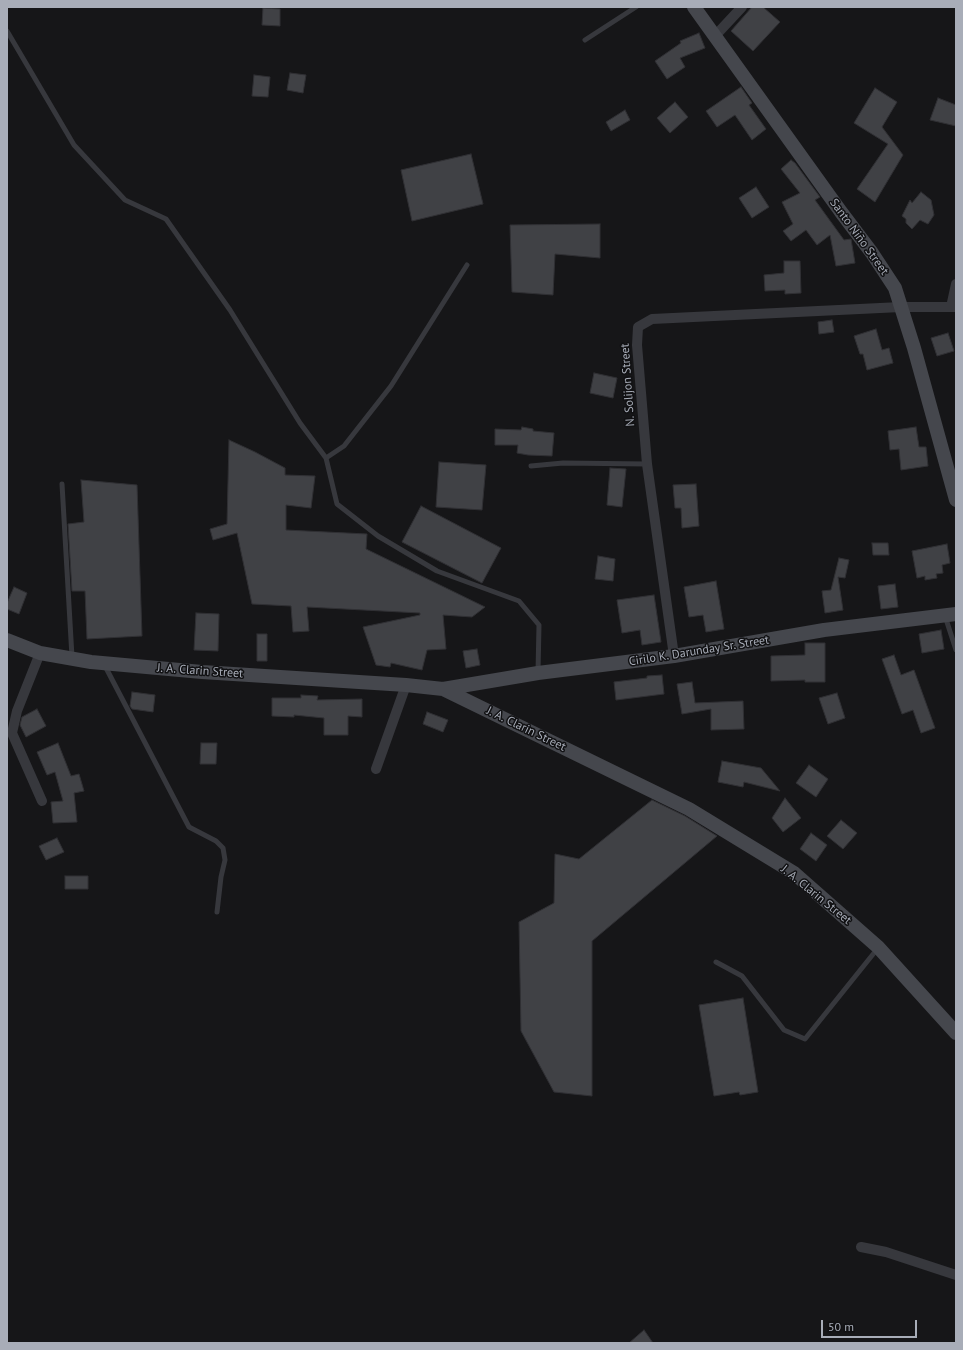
<!DOCTYPE html>
<meta charset="utf-8">
<style>
body{margin:0}
#map{position:relative;width:963px;height:1350px;overflow:hidden;background:#161618;font-family:"PT Sans",sans-serif}
canvas{display:block}
.frame{position:absolute;inset:0;border:8px solid #a8adb8;pointer-events:none}
.scale{position:absolute;left:821px;top:1320px;width:96px;height:18px;box-sizing:border-box;border:2px solid #a8adb8;border-top:0;padding-left:5px;font-size:12px;line-height:14px;white-space:nowrap;color:#a8adb8;-webkit-text-stroke:3px #111113;paint-order:stroke}
</style>
<div id="map">
<canvas width="963" height="1350"></canvas>
<div class="frame"></div>
<div class="scale">50 m</div>
</div>
<script>
const context = document.querySelector('canvas').getContext('2d');
context.lineJoin = 'round';
function fill(path, color) { context.fillStyle = color; context.fill(path, 'evenodd'); }
const toPath = rows => new Path2D(rows.map(r => 'M' + r).join(''));
function trace(path, color, width, dash) { context.strokeStyle = color; context.lineWidth = width; context.lineCap = dash ? 'butt' : 'round'; context.setLineDash(dash || []); context.stroke(path); }
function drawText(font, color, halo, rows, align = 'center') {
  context.font = font + ' "PT Sans",sans-serif'; context.lineWidth = 3; context.setLineDash([]); context.textBaseline = 'middle'; context.strokeStyle = halo; context.fillStyle = color; for (const [text, x, y, turn = 0] of rows) {
    context.save(); context.translate(x, y); context.rotate((+turn || 0) * Math.PI / 180); context.textAlign = isNaN(turn) ? turn : align; if (halo) context.strokeText(text, 0, 0); context.fillText(text, 0, 0); context.restore();
  }
}
const building = toPath([
 [752,7,763,7,780,22,753,51,731,31,752,7],
 [263,8,280,9,280,26,262,25,263,8],
 [699,33,705,48,680,58,685,67,667,79,655,61,681,43,680,41,699,33],
 [290,73,306,75,303,93,287,90,290,73],
 [254,75,270,77,268,97,252,96,254,75],
 [741,87,752,103,749,105,766,129,752,140,735,115,717,127,706,111,741,87],
 [875,88,897,102,882,127,903,155,875,202,857,189,888,144,854,123,875,88],
 [938,98,956,105,956,126,930,120,938,98],
 [675,102,688,117,670,133,657,118,675,102],
 [625,110,630,120,611,131,606,122,625,110],
 [471,154,483,204,412,221,401,170,471,154],
 [791,160,795,163,820,197,815,200,844,240,851,239,855,263,836,266,830,235,817,245,806,230,791,241,783,231,793,224,782,202,800,193,781,169,791,160],
 [756,187,769,207,752,218,739,198,756,187],
 [921,192,931,200,934,215,928,224,920,220,912,229,906,223,906,219,902,216,910,200,912,203,921,192],
 [600,224,600,258,555,254,553,295,512,292,510,225,600,224],
 [784,261,800,261,801,293,785,294,785,290,765,291,764,275,784,273,784,261],
 [832,320,834,332,819,334,818,322,832,320],
 [876,329,882,350,889,348,893,363,867,370,863,354,860,354,854,336,876,329],
 [948,333,954,351,937,356,931,338,948,333],
 [594,373,617,378,613,398,590,393,594,373],
 [522,427,533,429,533,431,554,433,552,456,528,455,517,453,518,445,495,445,495,429,521,430,522,427],
 [916,427,919,447,926,447,928,466,901,470,899,449,890,450,888,431,916,427],
 [229,440,255,452,285,468,285,475,315,476,311,508,286,505,286,530,367,534,366,549,485,607,472,617,443,615,446,649,427,650,422,670,391,663,390,667,376,665,363,627,420,615,420,613,307,607,309,631,293,632,291,606,252,604,237,533,213,540,210,529,227,524,229,440],
 [439,462,486,465,482,510,436,507,439,462],
 [610,468,626,469,622,507,607,505,610,468],
 [81,480,137,485,142,636,87,639,85,591,72,591,68,524,84,522,81,480],
 [696,484,699,526,682,528,681,508,675,508,673,485,696,484],
 [421,506,501,548,482,583,402,542,421,506],
 [872,543,888,543,889,555,873,555,872,543],
 [947,544,950,563,942,565,943,573,936,574,937,578,925,580,925,576,917,578,912,551,947,544],
 [598,556,615,559,613,581,595,579,598,556],
 [839,558,849,560,845,578,838,577,843,610,825,613,822,591,831,590,839,558],
 [716,581,724,629,706,632,703,615,689,617,684,587,716,581],
 [895,584,898,607,881,609,878,586,895,584],
 [14,587,27,593,19,614,7,609,7,603,14,587],
 [654,595,661,642,642,645,640,630,622,633,617,600,654,595],
 [196,613,219,614,218,651,194,650,196,613],
 [941,630,944,649,922,653,919,634,941,630],
 [257,634,267,634,267,661,257,661,257,634],
 [805,643,825,643,825,682,805,682,805,680,771,681,771,656,805,655,805,643],
 [477,649,480,665,466,668,463,651,477,649],
 [894,655,901,675,914,670,935,728,921,733,913,710,902,714,882,659,894,655],
 [662,675,664,694,616,700,614,682,647,678,647,676,662,675],
 [692,682,695,703,743,701,744,729,711,730,711,709,682,714,677,684,692,682],
 [132,692,155,695,153,712,132,709,130,706,132,692],
 [837,693,845,718,828,724,819,698,837,693],
 [301,695,318,696,317,700,362,699,362,717,348,716,348,735,324,735,324,718,294,715,294,717,272,716,272,698,301,698,301,695],
 [37,709,46,726,26,737,20,725,22,717,37,709],
 [427,712,448,720,443,732,423,724,427,712],
 [58,743,71,776,79,774,84,791,74,793,77,822,53,823,51,802,63,801,55,772,47,775,37,752,58,743],
 [201,743,217,743,216,764,200,764,201,743],
 [722,761,761,768,780,791,744,782,743,787,718,782,722,761],
 [809,765,828,779,816,797,796,783,809,765],
 [785,798,801,818,783,832,772,818,785,798],
 [652,800,685,816,717,836,592,941,592,1096,554,1092,521,1031,519,922,554,903,555,854,579,859,652,800],
 [841,820,857,833,843,849,827,836,841,820],
 [811,833,827,845,816,861,800,849,811,833],
 [57,838,64,852,46,860,39,846,57,838],
 [65,876,88,876,88,889,65,889,65,876],
 [743,998,758,1092,740,1095,739,1092,714,1096,699,1005,743,998],
 [644,1330,653,1343,629,1343,644,1330]
]);
const lane = toPath([
 [7,31,74,145,125,200,166,219,230,310,300,423,326,458,337,504,378,536,437,571,519,601,539,625,538,672],
 [585,40,636,7],
 [326,458,344,446,391,386,467,265],
 [531,466,563,463,647,464],
 [62,484,72,657],
 [945,616,956,650],
 [105,666,189,827,216,841,223,848,225,860,221,877,217,912],
 [716,962,742,976,784,1030,805,1039,878,948]
]);
const street = toPath([
 [715,36,742,7],
 [951,307,956,284],
 [40,653,17,711,12,733,42,801],
 [674,656,647,464,637,345,638,327,652,319,901,307,956,307],
 [376,769,406,685],
 [861,1247,886,1252,956,1275]
]);
const secondary = toPath([
 [694,7,841,212,872,253,895,288,914,348,956,500],
 [7,640,40,653,91,662,202,672,406,685,443,689,689,809,794,873,878,947,956,1033],
 [443,689,538,673,674,656,824,630,956,614]
]);
const streetNames = [
 ["Santo Niño Street",859,237,54],
 ["N. Solijon Street",628,385,-94],
 ["Cirilo K. Darunday Sr. Street",699,651,-9],
 ["J. A. Clarin Street",200,671,4],
 ["J. A. Clarin Street",526,729,26],
 ["J. A. Clarin Street",816,895,39]
];
fill(building, '#404145');
trace(building, '#303034', 1);
trace(lane, '#37383d', 5);
trace(street, '#37383d', 10);
trace(secondary, '#45474d', 14);
drawText('12px', '#a8adb8', '#111113', streetNames);
</script>
